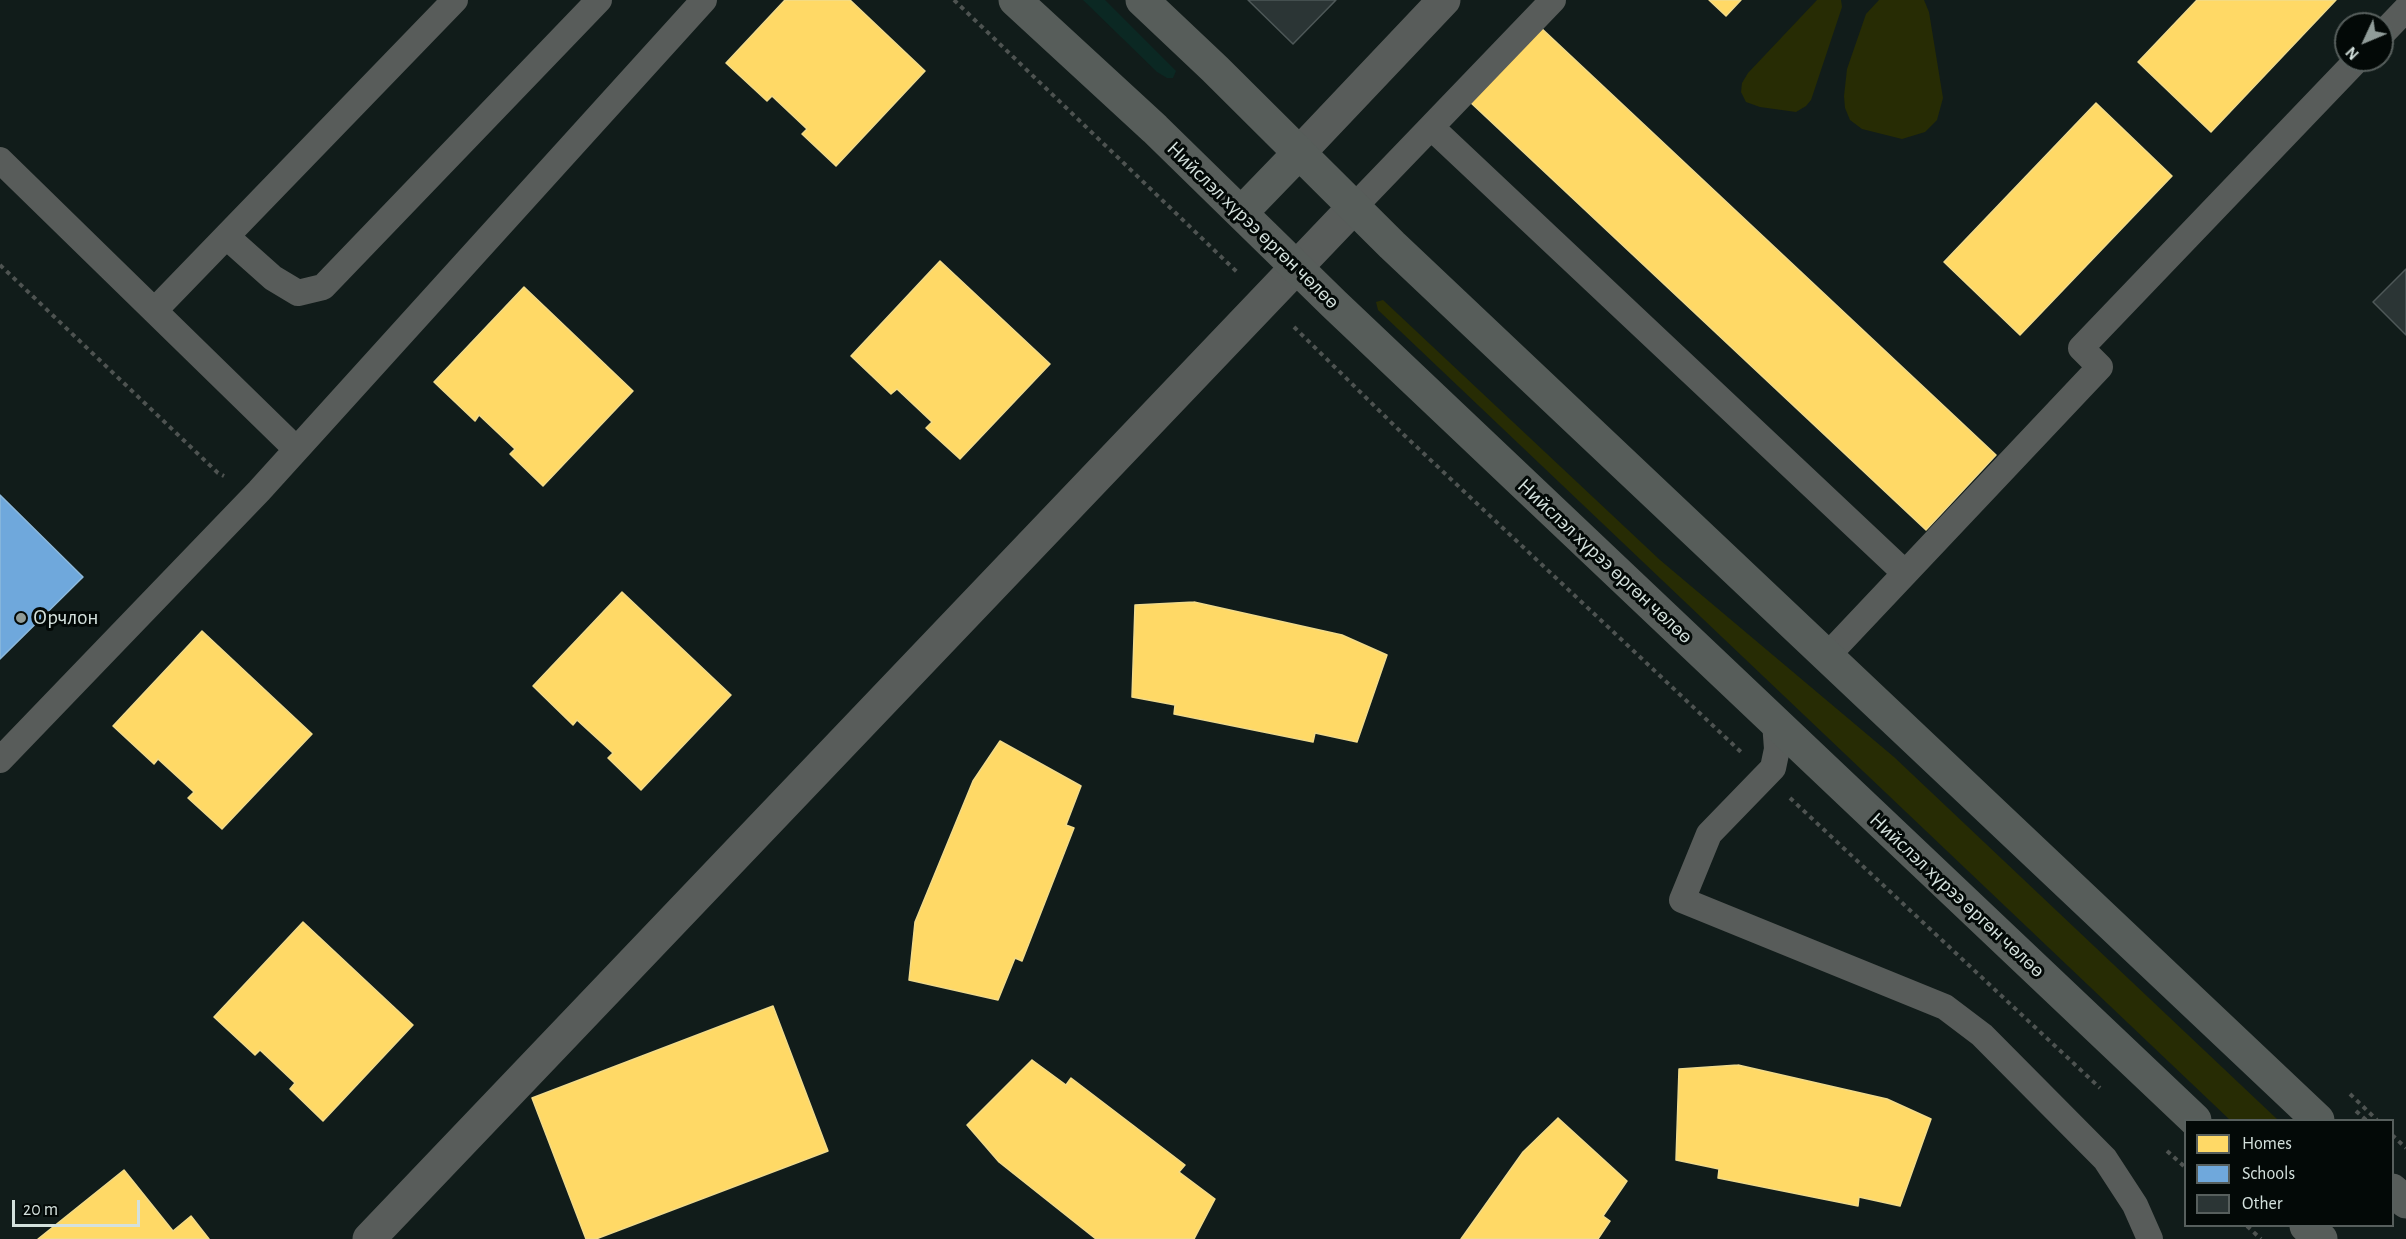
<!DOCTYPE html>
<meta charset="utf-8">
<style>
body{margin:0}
#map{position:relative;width:2406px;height:1239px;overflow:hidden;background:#111c1a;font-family:"Alegreya Sans",sans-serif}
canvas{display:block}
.legend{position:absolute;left:2184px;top:1119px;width:210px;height:108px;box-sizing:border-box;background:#030907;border:2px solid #575f5d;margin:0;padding:8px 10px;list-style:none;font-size:18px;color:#d4e1dd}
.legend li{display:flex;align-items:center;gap:12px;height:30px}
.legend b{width:30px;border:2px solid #575f5d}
.north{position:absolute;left:2334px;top:12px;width:60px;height:60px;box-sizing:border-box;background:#030907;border:2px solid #575f5d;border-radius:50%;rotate:226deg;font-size:16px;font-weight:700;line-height:24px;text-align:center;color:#d4e1dd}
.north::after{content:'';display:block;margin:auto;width:21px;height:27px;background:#909c99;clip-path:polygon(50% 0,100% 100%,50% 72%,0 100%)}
.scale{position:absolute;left:12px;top:1200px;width:128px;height:27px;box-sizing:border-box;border:3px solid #d4e1dd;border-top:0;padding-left:8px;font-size:18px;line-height:21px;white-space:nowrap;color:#d4e1dd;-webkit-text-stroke:4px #030907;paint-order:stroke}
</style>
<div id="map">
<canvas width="2406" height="1239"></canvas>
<ul class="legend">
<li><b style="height:16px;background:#ffd966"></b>Homes</li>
<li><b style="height:16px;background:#6fa8dc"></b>Schools</li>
<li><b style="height:16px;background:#2b3535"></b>Other</li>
</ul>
<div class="north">N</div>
<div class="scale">20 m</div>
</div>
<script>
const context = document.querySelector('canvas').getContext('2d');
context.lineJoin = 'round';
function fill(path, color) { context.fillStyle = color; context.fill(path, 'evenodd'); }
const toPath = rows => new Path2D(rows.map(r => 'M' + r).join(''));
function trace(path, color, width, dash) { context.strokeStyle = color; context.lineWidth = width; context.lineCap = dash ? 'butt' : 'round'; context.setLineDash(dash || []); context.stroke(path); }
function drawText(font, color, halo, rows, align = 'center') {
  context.font = font + ' "Alegreya Sans",sans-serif'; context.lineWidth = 6; context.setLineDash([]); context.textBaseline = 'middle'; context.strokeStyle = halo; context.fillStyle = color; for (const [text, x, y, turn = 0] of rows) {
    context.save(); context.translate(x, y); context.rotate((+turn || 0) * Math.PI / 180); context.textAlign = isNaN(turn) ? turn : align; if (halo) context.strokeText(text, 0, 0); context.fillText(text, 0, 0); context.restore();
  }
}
const built = toPath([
 [1083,0,1105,0,1176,71,1173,78,1167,78,1157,72]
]);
const green = toPath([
 [1817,0,1841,0,1842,7,1811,100,1806,106,1796,112,1760,107,1746,102,1741,92,1742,83,1748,73],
 [1879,0,1924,0,1929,12,1943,98,1937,120,1925,132,1902,139,1862,129,1850,120,1845,108,1844,96,1847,69,1866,14],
 [1383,300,1660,560,1894,757,2278,1120,2230,1120,1378,310,1376,302]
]);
const homes = toPath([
 [785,0,850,0,925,71,836,166,802,134,807,129,772,96,767,101,726,63,785,0],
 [1709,0,1741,0,1726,16,1709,0],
 [2197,0,2336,0,2211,132,2138,62,2197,0],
 [1539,26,1996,455,1926,530,1469,101,1539,26],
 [2096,103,2172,176,2020,335,1944,262,2096,103],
 [940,261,1050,364,960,459,926,428,932,422,897,389,891,394,851,356,940,261],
 [524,287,633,391,543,486,510,454,515,449,479,415,475,421,434,382,524,287],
 [622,592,731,695,641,790,608,758,613,753,577,720,573,725,533,686,622,592],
 [1194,602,1342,635,1387,655,1357,742,1315,733,1313,742,1174,714,1175,705,1132,697,1135,605,1194,602],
 [202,631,312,734,222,829,188,798,194,792,158,759,154,764,113,726,202,631],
 [1000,741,1081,786,1066,825,1074,828,1022,961,1015,958,998,1000,909,980,915,922,973,781,1000,741],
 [303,922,413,1025,323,1121,290,1089,295,1083,260,1050,255,1055,214,1017,303,922],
 [773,1006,828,1151,596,1239,586,1239,532,1098,773,1006],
 [1032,1060,1066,1085,1071,1078,1185,1165,1179,1172,1215,1199,1194,1239,1096,1239,999,1162,967,1125,1032,1060],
 [1738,1065,1887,1099,1931,1119,1900,1206,1859,1197,1858,1206,1718,1178,1719,1169,1676,1160,1679,1069,1738,1065],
 [1558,1118,1627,1181,1603,1216,1610,1221,1598,1239,1461,1239,1523,1152,1558,1118],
 [124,1170,173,1231,191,1216,209,1239,38,1239,124,1170]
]);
const schools = toPath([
 [0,495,83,577,0,659,0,495]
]);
const building = toPath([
 [1248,0,1336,0,1293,44,1248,0],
 [2406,269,2406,335,2373,302,2406,269]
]);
const path = toPath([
 [954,0,1237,272],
 [0,265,218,473,224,476],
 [1294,327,1404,435,1741,752],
 [1790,798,2100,1088],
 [2350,1094,2377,1120],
 [2356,1111,2366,1120],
 [2392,1135,2406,1148],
 [2167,1151,2186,1168],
 [2247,1226,2261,1239]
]);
const lane = toPath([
 [2382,34,2406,9],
 [1431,127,1553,0],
 [0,160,296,449],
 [1354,207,1431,127,1905,573],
 [227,237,273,278,298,293,323,287,599,0],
 [155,310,455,0],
 [1827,656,2100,367,2081,348,2357,60],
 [1775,722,1777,749,1773,768,1709,834,1682,900,1945,1007,1982,1035,2105,1159,2135,1205,2150,1239],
 [0,760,259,491,704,0]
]);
const street = toPath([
 [1299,153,1444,0],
 [369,1239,1354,207]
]);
const primary = toPath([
 [1015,0,1155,129,1334,304,2195,1120],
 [1142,0,1215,69,1392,245,2318,1120],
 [1241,213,1299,153],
 [2392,1190,2406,1202],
 [2306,1226,2321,1239]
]);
const markers = [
 [21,618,6,"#909c99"]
];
const streetNames = [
 ["Нийслэл хүрээ өргөн чөлөө",1253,225,44],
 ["Нийслэл хүрээ өргөн чөлөө",1605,561,43],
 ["Нийслэл хүрээ өргөн чөлөө",1957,895,43]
];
const poiNames = [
 ["Орчлон",33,618]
];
fill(built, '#0b2823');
fill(green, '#272c04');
fill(homes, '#ffd966');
trace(homes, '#f2db8a', 1.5);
fill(schools, '#6fa8dc');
trace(schools, '#8db9dc', 1.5);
fill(building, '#2b3535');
trace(building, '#4e5858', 1.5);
trace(path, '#4e5351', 4, [4.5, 4.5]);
trace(lane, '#585c5a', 26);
trace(street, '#585c5a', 33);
trace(primary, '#575d5a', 33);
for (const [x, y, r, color] of markers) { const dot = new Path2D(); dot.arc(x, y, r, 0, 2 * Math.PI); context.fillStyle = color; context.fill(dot); trace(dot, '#030907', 2); }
drawText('21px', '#d4e1dd', '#030907', streetNames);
drawText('21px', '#d4e1dd', '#030907', poiNames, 'left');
</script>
